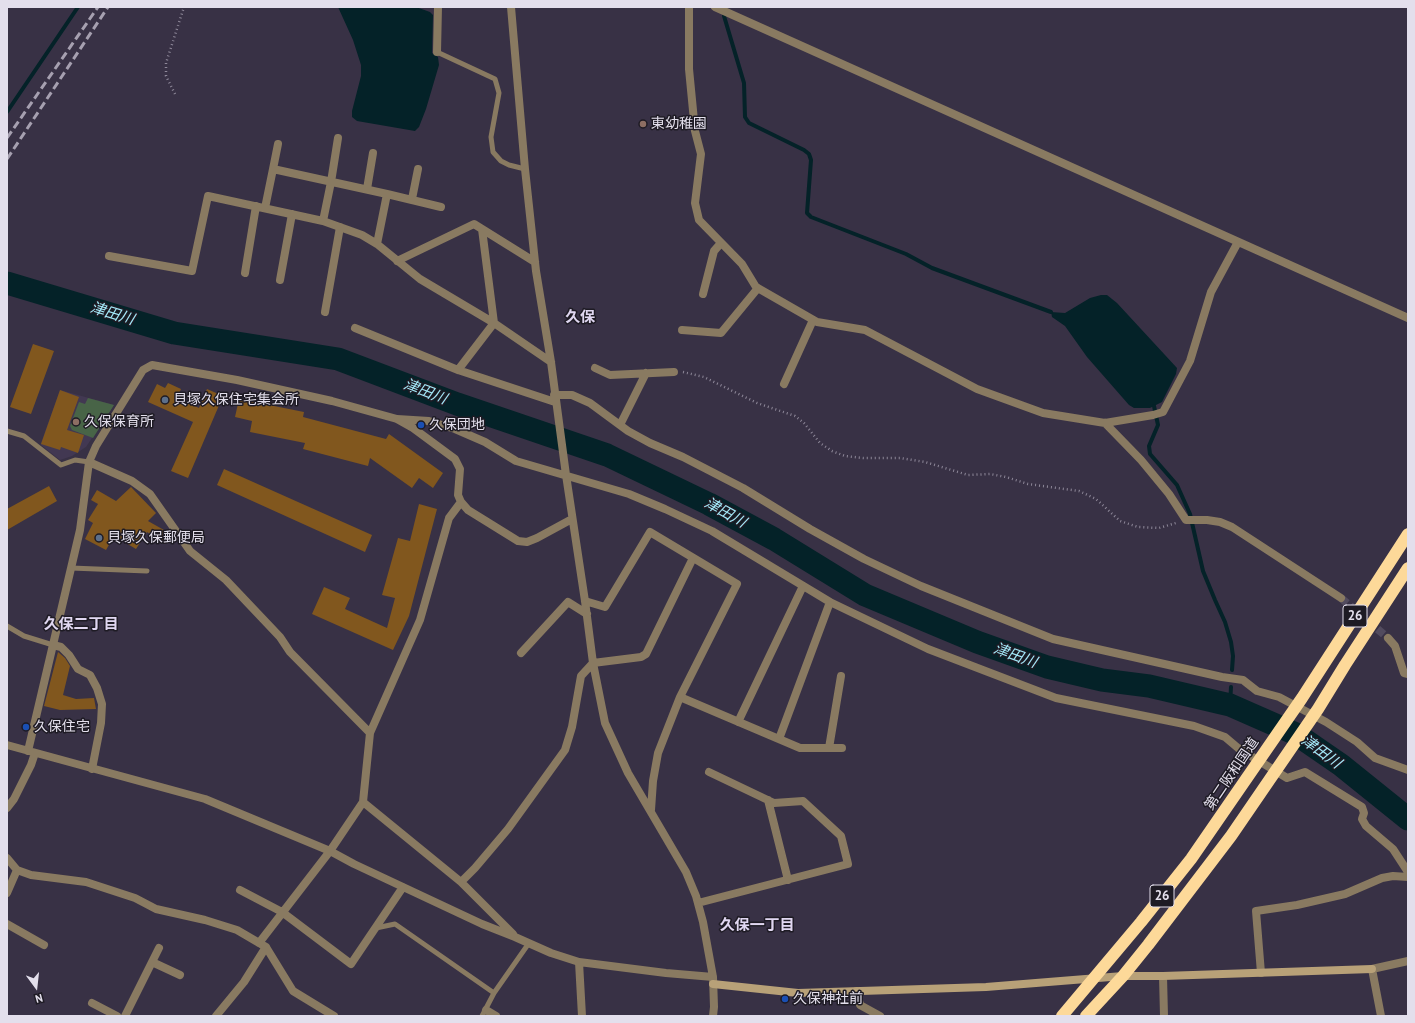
<!DOCTYPE html>
<meta charset="utf-8">
<style>
body{margin:0}
#map{position:relative;width:1415px;height:1023px;overflow:hidden;background:#383145;font-family:"PT Sans",sans-serif}
canvas{display:block}
.frame{position:absolute;inset:0;border:8px solid #e3dfec;pointer-events:none}
.north{position:absolute;left:16px;top:967px;width:40px;height:40px;-webkit-text-stroke:3px #1e1b24;paint-order:stroke;rotate:165deg;font-size:11px;font-weight:700;line-height:16px;text-align:center;color:#e3dfec}
.north::after{content:'';display:block;margin:auto;width:14px;height:18px;background:#e3dfec;clip-path:polygon(50% 0,100% 100%,50% 72%,0 100%)}
</style>
<div id="map">
<canvas width="1415" height="1023"></canvas>
<div class="frame"></div>
<div class="north">N</div>
</div>
<script>
const context = document.querySelector('canvas').getContext('2d');
context.lineJoin = 'round';
function fill(path, color) { context.fillStyle = color; context.fill(path, 'evenodd'); }
const toPath = rows => new Path2D(rows.map(r => 'M' + r).join(''));
function trace(path, color, width, dash) { context.strokeStyle = color; context.lineWidth = width; context.lineCap = dash ? 'butt' : 'round'; context.setLineDash(dash || []); context.stroke(path); }
function drawText(font, color, halo, rows, align = 'center') {
  context.font = font + ' "PT Sans","Noto Sans JP",sans-serif'; context.lineWidth = 3; context.setLineDash([]); context.textBaseline = 'middle'; context.strokeStyle = halo; context.fillStyle = color; for (const [text, x, y, turn = 0] of rows) {
    context.save(); context.translate(x, y); context.rotate((+turn || 0) * Math.PI / 180); context.textAlign = isNaN(turn) ? turn : align; if (halo) context.strokeText(text, 0, 0); context.fillText(text, 0, 0); context.restore();
  }
}
const built = toPath([
 [60,390,114,405,86,447,72,456,60,460,41,445,41,443]
]);
const green = toPath([
 [88,398,114,405,93,438,72,430,70,426,79,402,85,404]
]);
const water = toPath([
 [338,7,416,7,430,12,433,15,432,53,438,57,439,65,426,109,419,127,415,131,357,121,352,117,352,111,361,76,361,65,353,40],
 [1101,295,1107,295,1117,303,1177,368,1176,374,1162,402,1150,408,1134,408,1129,405,1087,357,1065,326,1052,317,1051,312,1065,313,1090,298]
]);
const stream = toPath([
 [724,16,744,83,745,117,749,123,804,150,809,154,811,160,807,213,811,217,906,254,932,268,1051,312],
 [7,112,78,7],
 [1154,406,1158,425,1149,446,1150,454,1177,485,1190,514,1203,571,1215,600,1225,622,1231,642,1233,656,1232,670],
 [1230,705,1231,687]
]);
const river = toPath([
 [7,283,174,333,338,359,457,404,607,455,709,504,774,539,865,595,977,642,1047,667,1102,680,1149,686,1230,705,1296,734,1341,765,1408,819]
]);
const building = toPath([
 [33,344,54,351,31,414,10,407],
 [168,383,181,389,177,398,199,408,207,389,223,396,188,478,171,471,193,422,148,402,157,384,165,388],
 [60,390,79,397,67,430,84,435,78,453,61,447,60,450,41,444],
 [239,399,304,412,303,417,386,439,389,434,443,473,433,488,419,478,412,488,370,458,368,466,303,449,305,443,250,432,252,421,235,417],
 [224,469,372,535,365,552,217,485],
 [49,486,57,501,7,530,7,509],
 [131,487,156,513,148,521,171,534,165,544,147,532,136,549,114,536,106,550,85,539,93,523,88,520,98,504,91,500,97,490,116,501],
 [419,504,437,509,409,616,393,650,312,614,324,587,350,598,345,609,387,628,395,598,382,595,398,538,410,541],
 [58,652,65,658,70,666,63,695,76,699,94,698,96,709,60,710,44,706]
]);
const streetTunnel = toPath([
 [1341,598,1388,638]
]);
const path = toPath([
 [175,94,166,76,166,63,184,7],
 [683,372,704,377,757,403,795,416,804,423,820,443,832,451,845,456,863,458,900,458,925,462,968,475,990,474,1006,477,1028,484,1079,491,1096,499,1120,521,1138,527,1159,528,1176,523]
]);
const lane = toPath([
 [437,52,495,79,499,93,491,137,493,152,501,161,509,165,525,169],
 [7,431,24,436,61,465,75,460,89,462],
 [71,568,147,571],
 [7,626,24,636,53,645],
 [376,928,395,924,494,993],
 [482,1016,494,993,529,943]
]);
const street = toPath([
 [511,7,525,169,536,271,551,362,566,475,585,601,593,663,605,723,628,773,686,872,696,896,703,922,713,977,714,1007,713,1016],
 [689,7,689,69,695,131,701,154,695,203,699,220,742,264,756,287,817,322,865,330,977,389,1043,413,1105,423,1153,415,1163,412,1190,361,1211,292,1238,242],
 [715,7,1408,318],
 [437,52,438,7],
 [273,169,278,144],
 [367,189,373,153],
 [412,199,418,169],
 [265,208,273,169,387,194],
 [323,221,331,182,338,138],
 [377,244,387,194,441,207],
 [109,256,192,271,208,196,323,221,362,235,377,244,420,279,494,323,551,362],
 [397,261,474,224,535,262],
 [245,273,256,206],
 [280,280,292,214],
 [703,294,714,251,721,243],
 [325,312,340,227],
 [355,328,458,370,555,402],
 [682,330,721,333,758,288],
 [595,368,610,375,674,372],
 [458,370,494,323,482,229],
 [784,384,813,320],
 [554,395,572,395,590,403,628,431,650,443,683,457,743,488,810,529,864,559,921,586,1053,639,1222,677,1243,680,1257,691,1279,697,1326,722,1357,742,1375,758,1408,770],
 [397,419,429,421,455,429,485,442,516,461,629,494,665,509,712,531,830,602,928,649,1056,698,1194,726,1225,737,1238,748,1287,778,1305,772,1362,807,1364,813,1362,819,1366,826,1393,849,1408,872],
 [1105,423,1141,460,1169,494,1186,520,1207,520,1220,522,1232,527,1341,598],
 [620,425,646,373],
 [89,462,132,481,150,494,190,551,226,580,280,637,290,652,370,733,363,802,461,882,513,934],
 [585,601,605,607,650,532,737,584,680,697,658,753,653,781,651,810],
 [1388,638,1395,646,1404,673,1408,674],
 [53,645,61,647,69,655,78,669,90,675,97,688,102,704,101,723,92,769],
 [521,653,568,602,587,614],
 [680,697,800,748,842,748],
 [738,722,803,586],
 [370,733,420,620,449,518,461,502],
 [779,739,830,602],
 [7,745,205,799,330,851,354,864,482,924,515,937,551,953,579,962,666,973,713,977],
 [829,748,841,676],
 [28,751,80,530,89,462,96,446,143,370,152,365,237,380,332,401,397,419,413,428,455,459,460,469,458,495,461,502,468,510,518,541,527,542,537,538,572,519],
 [768,800,788,880],
 [7,808,14,799,31,765,35,753],
 [7,858,17,870,31,875,86,882,135,898,156,909,205,920,237,930,266,947,293,991,334,1016],
 [461,882,475,868,508,829,565,750,572,727,581,676,593,663,641,657,646,654,693,558],
 [240,890,282,912,351,964,403,887],
 [7,893,17,870],
 [698,903,848,864,841,836,803,801,774,803,709,772],
 [7,924,44,945],
 [259,943,330,851,363,802],
 [152,962,180,975],
 [579,962,582,1016],
 [1261,973,1256,911,1297,905,1345,894,1382,878,1393,876,1408,877],
 [1163,976,1164,1016],
 [857,991,860,1005,880,1016],
 [92,1003,117,1016],
 [486,1010,496,1016],
 [125,1016,159,948],
 [216,1016,244,982,266,947],
 [1381,1016,1372,969,1408,961]
]);
const secondary = toPath([
 [713,984,798,993,986,987,1123,976,1163,976,1372,969]
]);
const highway = toPath([
 [1062,1016,1141,922,1191,859,1302,698,1408,534],
 [1086,1016,1123,976,1148,945,1231,836,1318,709,1345,665,1408,568]
]);
const rail = toPath([
 [7,138,98,7],
 [7,159,108,7]
]);
const markers = [
 [643,124,4,"#8d6e63"],
 [165,400,4,"#5c6f8a"],
 [76,422,4,"#8d6e63"],
 [421,425,4,"#1a4fb4"],
 [99,538,4,"#5c6f8a"],
 [26,727,4,"#1a4fb4"],
 [785,999,4,"#1a4fb4"]
];
const shields = [
 [1355,616,24],
 [1162,896,24]
];
const shieldNames = [
 ["26",1355,616],
 ["26",1162,896]
];
const poiNames = [
 ["東幼稚園",651,124],
 ["貝塚久保住宅集会所",173,400],
 ["久保保育所",84,422],
 ["久保団地",429,425],
 ["貝塚久保郵便局",107,538],
 ["久保住宅",34,727],
 ["久保神社前",793,999]
];
const streetNames = [
 ["第二阪和国道",1232,774,-56]
];
const waterNames = [
 ["津田川",112,314,17],
 ["津田川",425,392,21],
 ["津田川",725,513,29],
 ["津田川",1015,656,20],
 ["津田川",1321,752,36]
];
const neighbourhoodNames = [
 ["久保",580,318],
 ["久保二丁目",81,625],
 ["久保一丁目",757,926]
];
fill(built, '#423852');
fill(green, '#486447');
fill(water, '#042228');
trace(stream, '#042228', 4);
trace(river, '#042228', 23);
fill(building, '#81571e');
trace(streetTunnel, '#524b5e', 8, [8, 4]);
trace(path, '#8e8899', 2.5, [1, 3]);
trace(lane, '#897a61', 5);
trace(street, '#897a61', 8);
trace(secondary, '#b8a178', 8);
trace(highway, '#fdd999', 12);
trace(rail, '#a6a0b0', 3, [8, 4]);
for (const [x, y, r, color] of markers) { const dot = new Path2D(); dot.arc(x, y, r, 0, 2 * Math.PI); context.fillStyle = color; context.fill(dot); trace(dot, '#1e1b24', 1.5); }
for (const [x, y, w] of shields) { const box = new Path2D(); box.roundRect(x - w / 2, y - 11, w, 22, 3); context.fillStyle = '#1e1b24'; context.fill(box); trace(box, '#e3dfec', 1); }
drawText('bold 13px', '#e3dfec', null, shieldNames);
drawText('14px', '#e3dfec', '#1e1b24', poiNames, 'left');
drawText('14px', '#e3dfec', '#1e1b24', streetNames);
drawText('italic 15px', '#a4eafa', '#1e1b24', waterNames);
drawText('bold 15px', '#e0d7f1', '#1e1b24', neighbourhoodNames);
</script>
